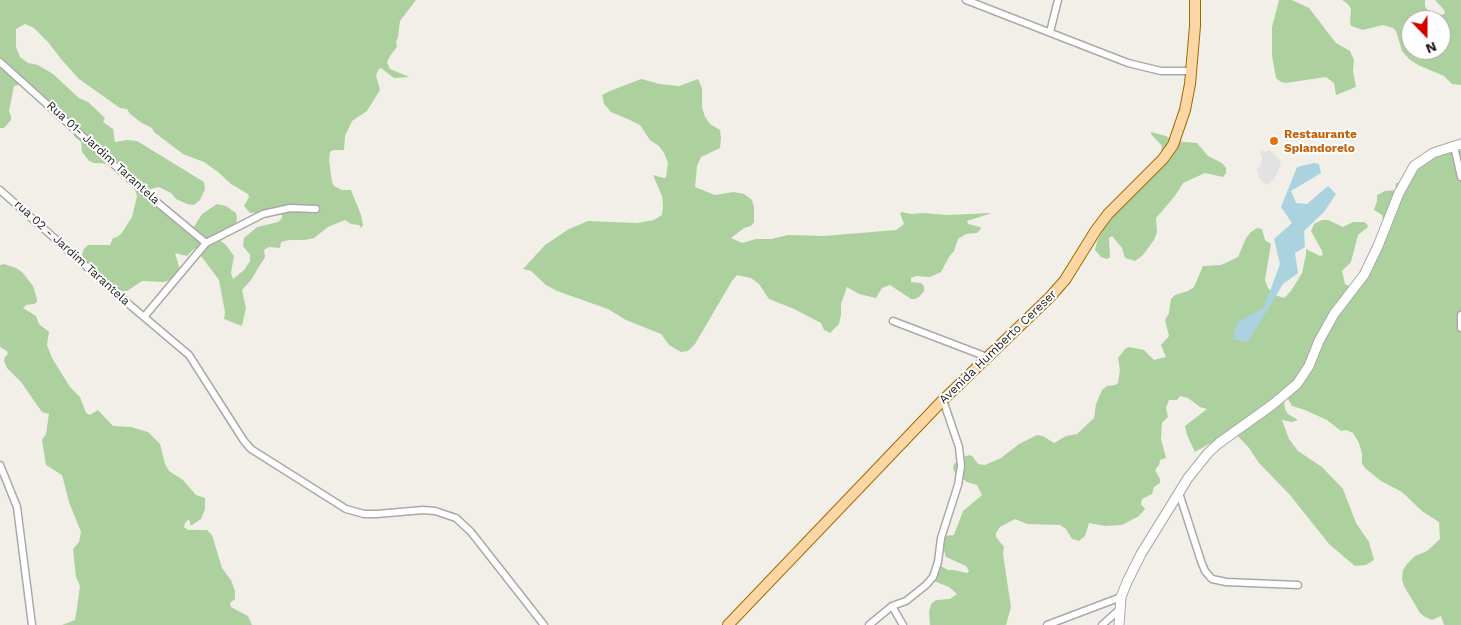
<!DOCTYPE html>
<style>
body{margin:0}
#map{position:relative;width:1461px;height:625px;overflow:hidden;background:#f2efe9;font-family:"Work Sans",sans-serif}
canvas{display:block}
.north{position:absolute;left:1401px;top:10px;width:50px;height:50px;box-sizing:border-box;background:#fff;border:1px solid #a7a7a7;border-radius:50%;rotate:158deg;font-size:14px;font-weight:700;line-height:20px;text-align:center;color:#222}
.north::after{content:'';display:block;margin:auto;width:18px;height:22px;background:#d40000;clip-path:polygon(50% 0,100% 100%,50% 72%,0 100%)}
</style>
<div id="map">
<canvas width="1461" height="625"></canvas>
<div class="north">N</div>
</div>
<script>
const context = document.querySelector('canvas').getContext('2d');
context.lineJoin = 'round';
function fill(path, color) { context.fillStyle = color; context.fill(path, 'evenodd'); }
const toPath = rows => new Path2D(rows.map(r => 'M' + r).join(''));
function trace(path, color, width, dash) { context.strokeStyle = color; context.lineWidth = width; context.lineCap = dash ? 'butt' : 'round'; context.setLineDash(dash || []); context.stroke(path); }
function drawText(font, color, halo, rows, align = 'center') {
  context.font = font + ' "Work Sans",sans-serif'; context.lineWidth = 4; context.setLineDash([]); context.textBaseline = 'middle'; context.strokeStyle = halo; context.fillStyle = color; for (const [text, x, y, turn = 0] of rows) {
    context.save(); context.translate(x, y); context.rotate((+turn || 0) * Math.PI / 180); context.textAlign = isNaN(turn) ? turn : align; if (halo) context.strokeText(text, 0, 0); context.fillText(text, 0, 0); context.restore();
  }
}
const forest = toPath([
 [0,0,416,0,400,21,398,37,396,42,397,47,390,56,387,62,390,69,409,77,394,78,381,68,379,69,376,75,380,90,367,111,352,121,345,136,344,150,333,150,330,152,329,160,332,182,334,186,342,190,351,190,361,215,363,225,361,228,359,225,351,224,345,220,328,227,314,238,305,240,290,240,281,242,280,248,269,247,264,250,265,257,251,280,242,290,246,308,242,326,224,319,225,312,219,280,195,248,187,256,175,253,180,270,171,280,163,282,142,281,127,291,117,291,84,260,82,254,84,249,88,245,110,245,113,238,117,237,121,234,132,217,137,196,133,183,115,164,94,163,89,161,82,152,81,142,75,137,68,124,56,118,58,111,56,106,34,89,18,85,14,86,9,111,11,116,11,120,4,128,0,128],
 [25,24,34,28,48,42,61,59,79,79,120,108,127,109,130,114,142,123,152,128,154,132,183,154,204,162,218,172,231,184,248,194,249,197,244,206,250,213,268,212,282,215,282,218,278,222,257,227,244,238,243,246,250,255,250,261,244,270,233,279,231,273,234,256,226,245,217,238,236,223,237,219,236,213,226,206,217,204,202,214,192,230,150,193,151,189,159,187,171,193,176,199,187,204,194,205,200,200,205,189,204,182,137,141,127,140,115,142,113,129,103,122,105,118,88,102,79,98,53,74,38,65,28,63,20,57,16,47,16,29],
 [1279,0,1292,0,1309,8,1336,43,1350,51,1354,60,1353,71,1356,87,1336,95,1334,83,1326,77,1286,83,1281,82,1276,78,1272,56,1272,27],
 [1342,0,1425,0,1425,6,1428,11,1442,15,1445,13,1444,10,1435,0,1461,0,1461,85,1452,84,1444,76,1418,65,1409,59,1402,51,1396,31,1393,28,1383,25,1363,30,1351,26,1350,22,1351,9,1348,4],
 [1411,20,1441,20,1441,50,1411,50],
 [641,79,660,84,679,86,698,79,702,88,702,107,705,117,710,124,720,130,721,138,720,148,701,157,697,166,695,187,715,195,734,192,744,194,752,200,754,207,754,222,751,226,744,228,731,238,742,243,756,239,771,239,788,235,824,236,896,230,904,224,900,213,902,212,911,214,924,213,946,215,992,213,967,221,968,224,980,227,981,229,977,233,966,234,958,239,954,251,949,257,941,272,930,277,916,276,911,278,911,282,921,283,924,286,924,291,919,297,915,299,911,299,890,285,882,288,876,298,859,294,847,287,841,304,841,315,839,324,830,333,824,330,821,323,794,309,769,299,759,284,751,278,737,275,732,281,695,344,688,351,681,352,669,345,661,334,626,320,608,309,557,291,546,285,531,271,523,269,545,245,569,229,588,221,637,223,654,220,662,215,663,205,662,196,653,175,664,178,666,177,668,163,664,153,659,146,650,140,640,125,630,120,611,112,604,104,602,95,610,91],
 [1151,132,1166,136,1173,141,1197,143,1208,156,1222,163,1226,168,1226,173,1223,177,1205,173,1183,183,1175,196,1156,218,1157,232,1154,240,1143,255,1135,261,1125,258,1122,248,1112,236,1109,238,1110,257,1107,259,1101,257,1095,250,1097,242,1106,223,1159,162,1162,146,1151,134],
 [1461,151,1461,625,1444,625,1441,616,1432,620,1425,617,1420,613,1404,586,1402,579,1403,570,1407,564,1415,556,1427,551,1440,539,1439,522,1423,512,1402,492,1381,481,1365,468,1362,463,1362,454,1359,443,1353,433,1346,430,1341,431,1327,420,1305,410,1292,406,1287,397,1284,400,1285,409,1288,414,1298,420,1292,422,1282,420,1289,439,1298,451,1322,467,1343,489,1356,523,1369,542,1374,560,1366,565,1355,566,1329,544,1290,495,1259,463,1249,448,1236,434,1225,435,1195,452,1187,435,1185,426,1207,409,1200,407,1188,398,1180,396,1177,400,1169,400,1166,408,1168,417,1162,423,1161,439,1166,458,1160,460,1159,465,1155,470,1160,479,1160,483,1154,487,1152,494,1142,499,1141,504,1145,509,1139,516,1122,525,1105,526,1089,523,1085,536,1079,541,1072,539,1066,529,1060,525,1027,524,1015,519,1000,527,996,533,996,537,1004,547,1003,554,1011,607,1006,625,930,625,929,612,931,604,936,600,950,599,957,594,949,587,931,580,929,575,930,572,941,566,948,570,954,570,967,573,969,571,966,566,946,557,942,544,943,536,954,535,963,511,982,495,977,485,967,482,956,474,953,469,954,464,963,457,970,455,973,457,978,464,985,465,1001,458,1019,444,1037,435,1043,436,1054,443,1066,436,1077,434,1094,418,1096,404,1102,390,1107,386,1115,385,1118,383,1120,370,1118,358,1125,349,1129,347,1144,350,1154,360,1166,357,1161,345,1169,336,1165,320,1169,313,1171,299,1175,295,1188,291,1194,287,1203,266,1221,265,1238,257,1246,238,1251,232,1257,228,1262,229,1265,240,1271,244,1265,280,1268,288,1275,295,1284,298,1291,291,1302,273,1306,254,1306,249,1320,256,1323,255,1322,251,1311,231,1314,224,1322,220,1328,220,1343,227,1353,222,1364,222,1367,224,1368,227,1358,235,1351,262,1342,271,1345,284,1349,286,1365,276,1385,228,1382,215,1374,210,1377,201,1377,195,1385,191,1395,190,1396,183,1408,182,1423,164,1447,152],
 [4,264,16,268,22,272,33,286,37,299,37,302,34,304,26,305,23,308,36,316,39,324,49,332,47,345,52,358,70,387,80,397,86,413,90,415,98,410,113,426,131,427,148,432,160,444,165,464,169,471,183,480,196,495,205,498,205,509,201,519,192,525,190,525,190,521,188,520,185,523,184,527,188,530,207,530,212,535,222,568,231,580,235,591,235,599,230,603,231,607,248,616,252,625,62,625,75,620,77,608,80,586,76,577,73,549,79,542,81,532,69,502,62,475,46,465,42,440,46,434,49,414,42,412,21,382,7,368,4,361,5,357,8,354,7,351,0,347,0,265]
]);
const parking = toPath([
 [1263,150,1265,152,1269,150,1279,159,1281,165,1274,179,1267,185,1259,178,1258,172,1256,170,1261,165,1262,158,1260,153]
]);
const water = toPath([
 [1314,163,1319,164,1321,173,1291,191,1296,203,1307,204,1328,186,1336,194,1324,212,1304,231,1305,247,1295,253,1298,273,1283,284,1248,342,1233,339,1237,323,1264,307,1280,264,1274,239,1292,223,1281,207,1297,167]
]);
const minor = toPath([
 [966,0,1128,63,1161,71,1191,71],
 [1050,32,1058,0],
 [0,62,141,189,206,243],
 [1454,146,1461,177],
 [0,190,131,306,189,355,244,441,251,449,346,509,364,514,377,514,423,510,435,511,456,518,471,532,544,625],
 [1461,315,1461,328],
 [144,317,206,243,263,214,290,208,316,209],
 [893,321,987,357],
 [0,465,17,507,32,625],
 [1179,493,1201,561,1205,571,1212,579,1226,582,1298,585],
 [892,606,903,625],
 [869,625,892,606,906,601,926,585,933,577,938,562,941,538,958,485,961,466,959,447,943,400],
 [1047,625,1121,597],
 [1102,625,1120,609]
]);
const tertiary = toPath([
 [1119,625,1121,597,1127,582,1141,554,1188,478,1208,453,1219,443,1272,405,1297,384,1309,366,1319,341,1334,314,1364,275,1378,246,1399,193,1414,166,1433,153,1461,144]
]);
const primary = toPath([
 [728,625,943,400,1050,297,1065,280,1096,230,1108,214,1163,159,1173,145,1185,110,1190,84,1195,26,1195,0]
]);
const markers = [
 [1274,141,5,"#e8710a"]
];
const foodNames = [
 ["Restaurante",1284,134],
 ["Spiandorelo",1284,148]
];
const streetNames = [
 ["Rua 01- Jardim Tarantela",103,153,42],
 ["rua 02 - Jardim Tarantela",72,253,42],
 ["Avenida Humberto Cereser",998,347,-44]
];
fill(forest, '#add19e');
fill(parking, '#e2e2e2');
fill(water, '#aad3df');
trace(minor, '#a9a9a9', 9);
trace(tertiary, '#a9a9a9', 11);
trace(primary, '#a06b00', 12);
trace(minor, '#fff', 6);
trace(tertiary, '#fff', 9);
trace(primary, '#fcd6a4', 10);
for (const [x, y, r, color] of markers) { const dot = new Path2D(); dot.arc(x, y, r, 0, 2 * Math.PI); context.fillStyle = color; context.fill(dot); trace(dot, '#fff', 2); }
drawText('bold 12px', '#c56008', '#fff', foodNames, 'left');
drawText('12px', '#222', '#fff', streetNames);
</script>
